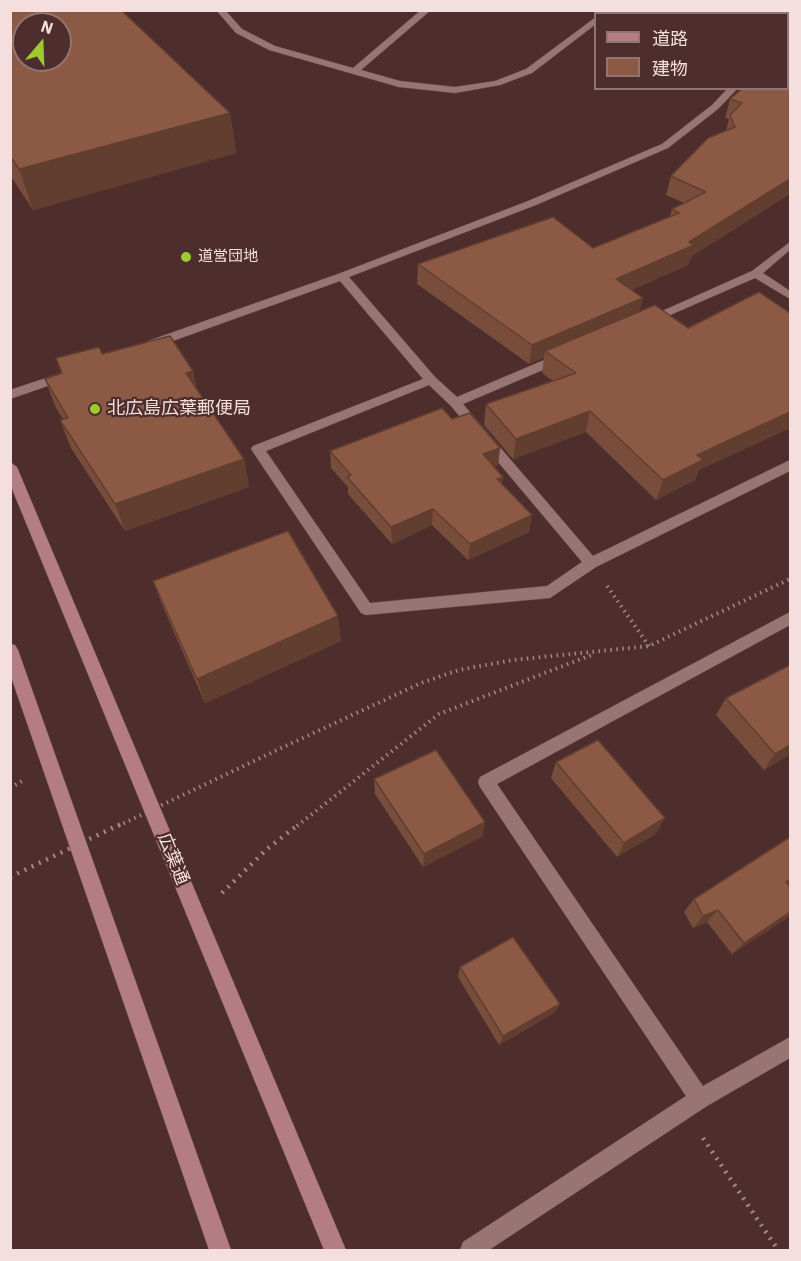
<!DOCTYPE html>
<meta charset="utf-8">
<style>
body{margin:0}
#map{position:relative;width:801px;height:1261px;overflow:hidden;background:#4d2e2d;font-family:"IBM Plex Sans","Noto Sans JP",sans-serif}
canvas{display:block}
.frame{position:absolute;inset:0;border:12px solid #f4dfde;pointer-events:none}
.legend{position:absolute;left:594px;top:12px;width:195px;height:78px;box-sizing:border-box;background:#4d2e2d;border:2px solid #907574;margin:0;padding:8px 10px;list-style:none;font-size:18px;color:#f4dfde}
.legend li{display:flex;align-items:center;gap:12px;height:30px}
.legend b{width:30px;border:2px solid #907574}
.north{position:absolute;left:12px;top:12px;width:60px;height:60px;box-sizing:border-box;background:#4d2e2d;border:2px solid #907574;border-radius:50%;rotate:19deg;font-size:16px;font-weight:700;line-height:24px;text-align:center;color:#f4dfde}
.north::after{content:'';display:block;margin:auto;width:21px;height:27px;background:#9eca2f;clip-path:polygon(50% 0,100% 100%,50% 72%,0 100%)}
</style>
<div id="map">
<canvas width="801" height="1261"></canvas>
<div class="frame"></div>
<ul class="legend">
<li><b style="height:8px;background:#b47c84"></b>道路</li>
<li><b style="height:16px;background:#8c5945"></b>建物</li>
</ul>
<div class="north">N</div>
</div>
<script>
const context = document.querySelector('canvas').getContext('2d');
context.lineJoin = 'round';
const toPath = rows => new Path2D(rows.map(r => 'M' + r).join(''));
function trace(path, color, width, dash) { context.strokeStyle = color; context.lineWidth = width; context.lineCap = dash ? 'butt' : 'round'; context.setLineDash(dash || []); context.stroke(path); }
function fill(path, color) { context.fillStyle = color; context.fill(path, 'evenodd'); }
function drawText(font, color, halo, rows, align = 'center') {
  context.font = font + ' "IBM Plex Sans","Noto Sans JP",sans-serif'; context.lineWidth = 4.5; context.setLineDash([]); context.textBaseline = 'middle'; context.strokeStyle = halo; context.fillStyle = color; for (const [text, x, y, turn = 0] of rows) {
    context.save(); context.translate(x, y); context.rotate((+turn || 0) * Math.PI / 180); context.textAlign = isNaN(turn) ? turn : align; if (halo) context.strokeText(text, 0, 0); context.fillText(text, 0, 0); context.restore();
  }
}
const pathFar1 = toPath([
 [607,586,649,646],
 [275,751,421,683,459,670,513,660,649,646,790,579],
 [10,788,22,781],
 [297,826,439,714,594,654]
]);
const path = toPath([
 [222,893,267,849,299,824],
 [703,1138,778,1250]
]);
const street = toPath([
 [216,10,225,10,242,29,275,46,353,68,421,10,431,10,361,70,400,81,455,87,495,81,526,69,596,17,596,24,532,73,500,85,455,93,399,87,269,50,236,33,216,10],
 [784,10,790,10,789,16,782,14,784,10],
 [728,88,738,88,718,109,668,148,536,205,349,277,435,377,457,397,556,355,564,355,564,361,463,404,593,556,790,460,790,471,596,567,550,598,366,615,361,613,251,449,253,446,423,379,340,281,156,347,148,347,148,341,338,274,528,201,662,144,712,105,728,88],
 [429,385,451,406,582,562,547,586,370,603,266,451,429,385],
 [790,242,790,250,763,273,790,291,790,299,755,278,652,323,648,324,642,320,752,271,790,242],
 [64,372,68,373,70,376,68,379,10,399,10,390,64,372],
 [790,612,790,625,497,784,703,1086,790,1037,790,1058,707,1106,489,1250,460,1250,463,1242,686,1096,480,787,478,782,480,777,790,612]
]);
const secondary = toPath([
 [10,462,17,467,346,1250,324,1250,10,484,10,462],
 [10,644,15,645,18,650,231,1250,209,1250,10,674,10,644]
]);
const pathBridgeFar1 = toPath([
 [118,826,275,751]
]);
const pathBridge = toPath([
 [10,877,121,824]
]);
const wall = toPath([
 [10,10,230,113,236,153,33,210,10,175],
 [788,88,691,257,688,265,631,290,643,298,639,311,688,328,790,313,790,428,699,470,695,480,656,500,586,432,513,459,484,425,486,404,553,381,542,373,544,357,529,364,417,284,418,264,593,248,670,217,672,209,684,203,666,195,671,176,726,130,729,119,725,118,730,99],
 [102,354,193,371,197,390,244,459,249,487,125,531,71,448,60,420,63,419,56,408,45,379,61,373,56,358],
 [452,419,500,448,498,465,494,467,503,477,502,484,532,515,529,532,468,560,432,525,392,544,348,494,348,487,331,468,330,451],
 [153,581,341,641,205,703,163,607],
 [790,665,790,754,764,770,716,715,726,698],
 [556,762,657,833,617,857,551,778],
 [374,779,483,836,423,867,375,794],
 [790,837,790,916,732,954,707,922,693,928,684,912,694,899],
 [460,967,560,1004,554,1013,499,1045,458,977]
]);
const shadedWall = toPath([
 [230,113,236,153,33,210,19,169],
 [790,179,790,194,691,257,688,265,612,298,616,279],
 [643,298,638,317,545,351,544,357,529,364,532,345],
 [193,371,199,400,186,373],
 [590,411,586,432,513,459,516,439],
 [790,412,790,428,699,470,695,480,656,500,663,480,697,455],
 [500,448,498,465,481,472,483,454],
 [244,459,249,487,125,531,115,504],
 [503,477,501,494,497,479],
 [433,509,432,525,392,544,391,527],
 [532,515,529,532,468,560,470,544],
 [338,616,341,641,205,703,197,679],
 [790,745,790,754,764,770,775,754],
 [665,818,657,833,617,857,624,843],
 [485,822,483,836,423,867,424,854],
 [790,880,790,887,786,882],
 [718,910,707,922,693,928,703,916],
 [790,912,790,916,732,954,744,943],
 [560,1004,554,1013,499,1045,503,1036]
]);
const building = toPath([
 [10,10,121,10,230,113,19,169,10,156,10,10],
 [24,24,60,24,60,60,24,60,24,24],
 [790,34,790,179,689,242,694,245,616,279,643,298,532,345,418,264,553,217,593,248,679,213,672,209,706,192,671,176,708,138,735,127,730,115,742,103,730,99,743,88,788,88,788,38,790,34],
 [759,292,790,313,790,412,697,455,703,460,663,480,590,411,516,439,486,404,576,373,545,351,655,305,688,328,759,292],
 [170,336,193,371,186,373,244,459,115,504,60,420,68,418,45,379,62,373,56,358,99,347,102,354,170,336],
 [442,408,452,419,470,413,500,448,483,454,503,477,497,479,532,515,470,544,433,509,391,527,347,477,351,475,330,451,442,408],
 [288,531,338,616,197,679,153,581,288,531],
 [790,665,790,745,775,754,726,698,790,665],
 [598,740,665,818,624,843,556,762,598,740],
 [436,750,485,822,424,854,374,779,436,750],
 [790,837,790,880,786,882,790,887,790,912,744,943,718,910,703,916,694,899,790,837],
 [513,937,560,1004,503,1036,460,967,513,937]
]);
const markers = [
 [186,257,6,"#9eca2f"],
 [95,409,6,"#9eca2f"]
];
const farPoinames = [
 ["道営団地",198,257]
];
const poiNames = [
 ["北広島広葉郵便局",107,409]
];
const streetNames = [
 ["広葉通",173,859,68]
];
trace(street, '#644a49', 1);
trace(secondary, '#644a49', 1);
trace(pathFar1, '#a28887', 4, [1.5, 4.5]);
trace(path, '#a28887', 4.5, [2, 6]);
fill(street, '#987472');
fill(secondary, '#b47c84');
trace(pathBridgeFar1, '#a28887', 4, [1.5, 4.5]);
trace(pathBridge, '#a28887', 4.5, [2, 6]);
fill(wall, '#784d3b');
fill(shadedWall, '#623e30');
fill(building, '#8c5945');
trace(building, '#623e30', 1.5);
for (const [x, y, r, color] of markers) { const dot = new Path2D(); dot.arc(x, y, r, 0, 2 * Math.PI); context.fillStyle = color; context.fill(dot); trace(dot, '#4d2e2d', 2); }
drawText('15px', '#f4dfde', '#4d2e2d', farPoinames, 'left');
drawText('18px', '#f4dfde', '#4d2e2d', poiNames, 'left');
drawText('18px', '#f4dfde', '#4d2e2d', streetNames);
</script>
